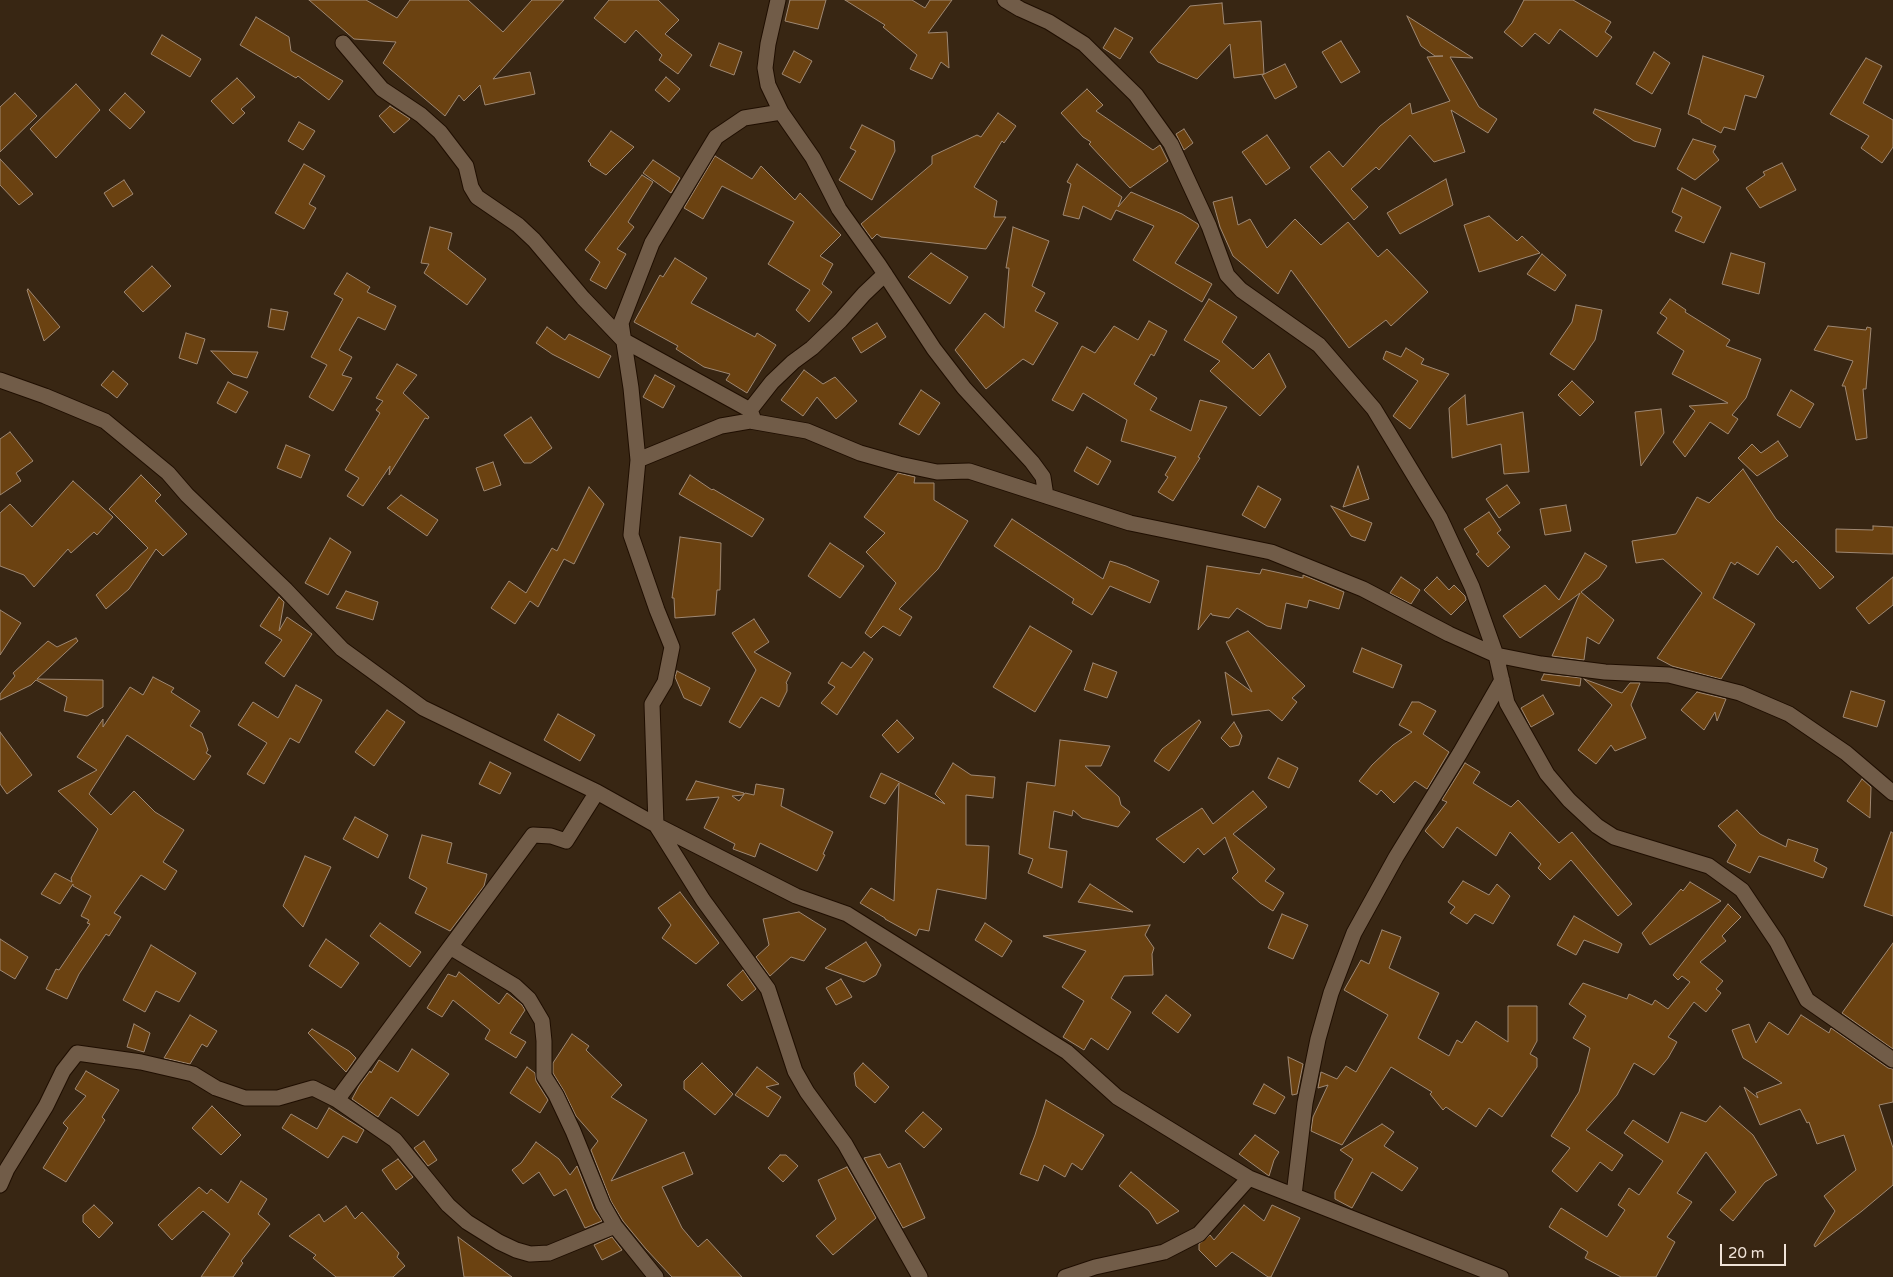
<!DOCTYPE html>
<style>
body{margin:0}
#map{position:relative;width:1893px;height:1277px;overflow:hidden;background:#382613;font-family:"Varela Round",sans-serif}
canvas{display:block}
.scale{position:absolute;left:1720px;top:1244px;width:66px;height:22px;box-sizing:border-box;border:2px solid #f0e3d8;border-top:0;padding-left:6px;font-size:15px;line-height:18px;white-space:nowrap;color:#f0e3d8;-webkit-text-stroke:4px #382613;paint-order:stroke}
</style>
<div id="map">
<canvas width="1893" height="1277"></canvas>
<div class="scale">20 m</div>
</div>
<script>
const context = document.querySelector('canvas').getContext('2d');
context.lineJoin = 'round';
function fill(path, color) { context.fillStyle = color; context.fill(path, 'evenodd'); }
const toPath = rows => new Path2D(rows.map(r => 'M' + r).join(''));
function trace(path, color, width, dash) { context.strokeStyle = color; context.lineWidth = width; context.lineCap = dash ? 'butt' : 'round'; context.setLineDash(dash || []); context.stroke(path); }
const building = toPath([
 [309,0,366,0,397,18,410,0,468,0,503,32,532,0,564,0,493,79,530,72,535,94,485,105,480,85,464,101,459,95,445,116,383,63,396,42,354,39,309,0],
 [609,0,658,0,679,20,665,34,692,55,678,74,659,60,662,55,636,30,625,43,594,18,609,0],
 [790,0,826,0,818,29,785,21,790,0],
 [845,0,912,0,925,8,930,0,952,0,928,33,947,32,949,68,941,62,932,79,910,69,917,55,883,27,885,25,845,0],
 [1524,0,1573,0,1611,22,1605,32,1612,37,1597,57,1560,29,1549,44,1535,33,1522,47,1504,32,1512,23,1524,0],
 [1222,3,1224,24,1261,21,1264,74,1234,78,1230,44,1197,79,1158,62,1150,52,1190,6,1222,3],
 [1407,16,1473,58,1450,57,1479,107,1497,119,1488,133,1451,110,1465,152,1434,162,1410,135,1379,170,1376,167,1351,189,1368,207,1354,220,1310,167,1329,151,1343,167,1380,126,1410,103,1412,114,1450,101,1427,57,1443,56,1435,56,1421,46,1407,16],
 [256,17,289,37,291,51,343,81,329,100,298,76,296,78,240,45,256,17],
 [1115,28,1133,38,1120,59,1103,48,1115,28],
 [162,35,201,59,190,77,151,54,162,35],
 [1341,41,1360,72,1341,83,1322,52,1341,41],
 [719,43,742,52,734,75,710,66,719,43],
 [794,51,812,61,800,83,782,74,794,51],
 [1654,52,1670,63,1652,94,1636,84,1654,52],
 [1703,56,1764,76,1756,98,1745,95,1735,130,1724,127,1721,133,1701,122,1701,120,1688,114,1703,56],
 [1866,58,1882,66,1863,103,1893,120,1893,147,1882,163,1861,148,1869,136,1830,114,1866,58],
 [1285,64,1297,87,1275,99,1262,75,1285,64],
 [666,77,680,89,669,102,655,90,666,77],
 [237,78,255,97,241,109,245,113,233,124,211,101,237,78],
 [76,84,100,110,56,158,30,129,76,84],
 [1087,89,1103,105,1096,111,1153,150,1160,145,1168,161,1130,188,1089,144,1091,142,1083,137,1061,113,1087,89],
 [15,93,37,116,0,152,0,107,15,93],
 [125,93,145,112,130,129,109,110,125,93],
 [390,106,410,119,394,133,379,116,390,106],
 [1595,109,1661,129,1655,147,1634,141,1593,113,1595,109],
 [998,113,1016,126,1004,143,1002,141,974,187,997,201,994,217,1006,217,986,249,881,237,877,234,872,239,861,224,932,164,932,156,977,135,981,137,998,113],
 [299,122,315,131,303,150,288,141,299,122],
 [862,125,894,141,895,151,872,200,839,180,856,151,850,148,862,125],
 [1184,129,1193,143,1184,150,1176,134,1184,129],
 [611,131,634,147,606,175,590,165,591,164,588,161,611,131],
 [1267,135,1290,168,1266,185,1242,152,1267,135],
 [1693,139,1716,146,1713,152,1719,160,1695,180,1677,169,1693,139],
 [715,156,752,179,761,166,795,200,800,193,841,235,820,256,833,264,822,284,832,292,809,322,796,310,810,290,768,264,794,222,722,186,703,219,684,208,715,156],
 [0,159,33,194,19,205,0,185,0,159],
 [653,160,680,178,671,193,643,173,653,160],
 [1782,163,1796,190,1760,208,1746,188,1765,175,1763,172,1782,163],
 [304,164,325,176,309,204,316,208,304,229,275,213,304,164],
 [1077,164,1122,197,1118,207,1131,192,1182,214,1198,224,1199,226,1175,263,1212,284,1202,302,1133,260,1154,226,1116,210,1111,220,1083,206,1079,219,1063,215,1071,184,1067,182,1077,164],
 [642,175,653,182,628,222,634,227,617,249,626,254,606,289,590,280,600,262,585,250,642,175],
 [1446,179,1453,205,1400,234,1387,213,1446,179],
 [124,180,133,194,113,207,104,193,124,180],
 [1682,188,1721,207,1704,243,1675,231,1682,217,1672,212,1682,188],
 [1232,197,1238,225,1250,219,1267,248,1295,219,1321,245,1348,222,1378,257,1387,249,1428,292,1391,326,1386,320,1349,348,1291,270,1278,294,1233,256,1220,227,1213,202,1232,197],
 [1489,216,1517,241,1522,236,1540,253,1479,272,1464,225,1489,216],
 [430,227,452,233,448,249,486,279,467,305,424,273,429,264,421,263,430,227],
 [1013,227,1049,241,1032,286,1045,293,1035,311,1058,323,1033,365,1023,359,986,389,955,350,985,313,1004,328,1009,268,1006,268,1013,227],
 [931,253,968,277,950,304,908,277,931,253],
 [1731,253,1765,263,1759,294,1722,284,1731,253],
 [1542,254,1566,275,1555,291,1527,274,1542,254],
 [675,258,707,278,691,303,755,337,757,333,776,345,747,393,726,380,730,374,704,367,676,349,678,346,634,322,660,275,663,277,675,258],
 [152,266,171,286,143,312,124,292,152,266],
 [347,273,370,287,367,292,396,306,385,330,358,317,339,350,352,357,342,375,352,378,333,411,309,397,327,365,311,357,343,299,334,294,347,273],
 [28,289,60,327,44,341,27,290,28,289],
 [1209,299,1237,317,1222,342,1253,369,1269,353,1286,387,1260,416,1210,371,1220,361,1184,340,1209,299],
 [1670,299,1686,310,1685,312,1730,340,1726,346,1761,359,1746,398,1732,415,1738,419,1728,434,1710,422,1685,457,1673,442,1695,411,1689,406,1728,403,1672,374,1684,351,1657,333,1667,318,1660,313,1670,299],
 [1576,305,1602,310,1595,340,1574,370,1550,354,1572,322,1576,305],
 [271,309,288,312,284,330,268,327,271,309],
 [1149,321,1167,331,1154,356,1151,354,1134,384,1157,398,1150,410,1191,431,1200,400,1227,407,1198,457,1200,458,1173,501,1158,492,1168,477,1165,475,1176,457,1121,441,1127,420,1083,393,1073,411,1052,400,1082,346,1095,353,1114,326,1138,340,1149,321],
 [877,323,886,337,861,353,852,338,877,323],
 [1828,326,1866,330,1867,327,1871,328,1866,389,1863,389,1867,438,1856,440,1845,386,1842,386,1853,361,1814,350,1828,326],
 [547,327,565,340,569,334,611,356,599,378,552,354,536,343,547,327],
 [186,333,205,339,197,364,179,358,186,333],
 [1406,348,1424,359,1421,364,1449,374,1410,429,1393,416,1418,381,1383,359,1386,351,1401,357,1406,348],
 [211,351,258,352,247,378,233,374,211,351],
 [397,364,417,375,403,393,429,417,428,419,425,418,389,475,390,466,363,506,347,496,359,478,345,470,380,413,376,410,383,401,376,398,397,364],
 [804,370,823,384,835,377,857,401,836,419,817,397,803,416,781,400,804,370],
 [113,371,128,384,117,398,101,385,113,371],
 [655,375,675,386,663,408,643,397,655,375],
 [1572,381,1594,402,1580,416,1558,395,1572,381],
 [228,382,248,392,236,413,217,403,228,382],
 [921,390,940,403,919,435,899,424,921,390],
 [1791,390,1814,404,1800,428,1777,415,1791,390],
 [1465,395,1467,425,1523,412,1529,472,1504,474,1501,444,1452,458,1449,408,1465,395],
 [1661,409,1664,433,1641,466,1635,412,1661,409],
 [531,417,552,448,531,463,524,463,504,435,531,417],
 [10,432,33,461,16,473,21,481,0,495,0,439,10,432],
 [1778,441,1788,456,1757,476,1738,458,1752,444,1761,453,1778,441],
 [286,445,310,455,301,478,277,468,286,445],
 [1087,447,1111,461,1098,485,1074,471,1087,447],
 [493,462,501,485,484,491,476,468,493,462],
 [1358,466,1369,499,1343,507,1358,466],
 [1743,469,1776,519,1834,577,1820,589,1796,560,1793,563,1777,546,1758,575,1737,562,1735,565,1731,562,1713,598,1755,624,1721,679,1672,666,1657,658,1702,593,1663,559,1636,563,1632,541,1676,534,1697,497,1709,503,1743,469],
 [898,473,915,477,914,483,934,483,934,500,968,521,938,569,899,609,912,617,900,636,883,626,871,638,865,633,896,583,866,552,885,533,864,517,898,473],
 [141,475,161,495,155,501,187,534,163,556,156,549,129,589,106,609,96,595,148,548,109,509,141,475],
 [690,475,712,490,713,489,764,519,752,537,679,494,690,475],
 [73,481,113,517,97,535,94,532,71,553,68,549,34,587,24,575,0,566,0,513,10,504,32,527,73,481],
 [1507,485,1520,503,1499,518,1486,499,1507,485],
 [1258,486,1281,499,1265,528,1242,515,1258,486],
 [589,487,604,504,574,564,564,559,538,607,530,601,515,624,491,608,509,581,526,593,552,548,557,551,589,487],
 [401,495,438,520,427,536,387,508,401,495],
 [1566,505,1571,531,1545,535,1540,509,1566,505],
 [1331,506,1372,523,1365,541,1351,536,1331,506],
 [1489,512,1501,530,1497,533,1510,547,1488,567,1476,554,1479,552,1464,529,1489,512],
 [1012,519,1103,579,1110,561,1126,566,1159,581,1150,603,1110,586,1092,615,1072,603,1074,599,994,546,1012,519],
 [1873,526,1893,527,1893,554,1836,552,1836,529,1873,530,1873,526],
 [680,537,721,543,720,590,717,590,715,615,675,618,674,598,672,598,680,537],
 [330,538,351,552,328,595,305,583,330,538],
 [830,543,864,566,840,598,808,576,830,543],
 [1585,553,1607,566,1599,578,1581,592,1614,620,1599,644,1587,637,1584,660,1552,656,1580,593,1520,638,1503,616,1545,585,1559,600,1585,553],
 [1207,566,1260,574,1262,569,1303,578,1303,575,1344,592,1339,609,1309,600,1307,608,1286,603,1281,629,1267,626,1237,608,1229,618,1212,615,1211,613,1198,630,1207,566],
 [1401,577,1420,590,1411,604,1390,593,1401,577],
 [1437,577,1449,590,1454,585,1465,596,1466,600,1451,615,1424,590,1437,577],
 [1893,577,1893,605,1869,624,1856,608,1893,577],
 [346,591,378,602,373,620,336,608,346,591],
 [279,597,284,602,279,631,287,617,312,634,284,677,265,663,282,640,260,626,279,597],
 [0,610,21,623,0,655,0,610],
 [754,619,769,642,754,652,791,673,786,683,787,684,787,691,779,707,761,697,740,728,729,722,756,670,732,633,754,619],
 [1030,626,1072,651,1035,712,993,687,1030,626],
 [1248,631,1305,686,1292,698,1297,702,1282,721,1269,710,1232,715,1225,672,1252,692,1226,642,1248,631],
 [76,638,78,641,37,679,103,680,103,707,87,716,64,711,67,697,36,680,31,685,0,700,0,694,15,676,13,673,48,641,57,647,76,638],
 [1362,648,1402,665,1393,688,1353,672,1362,648],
 [864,652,873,659,837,715,821,703,835,687,828,683,842,662,851,668,864,652],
 [1093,663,1117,672,1107,698,1084,690,1093,663],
 [677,671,710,688,701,706,684,698,675,677,677,671],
 [1544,674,1581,678,1580,686,1541,680,1544,674],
 [153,677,174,688,171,692,200,711,190,726,202,733,208,750,206,753,211,756,194,780,127,735,89,794,111,815,134,791,155,812,184,830,163,862,177,871,165,890,141,875,114,913,121,917,109,936,106,934,79,974,67,999,46,989,56,969,59,970,90,924,87,923,89,920,81,916,91,896,73,886,73,884,60,904,41,894,55,873,72,882,71,878,98,829,58,791,97,770,77,757,103,719,103,727,130,687,143,695,153,677],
 [1584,679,1622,693,1630,683,1640,683,1631,705,1646,738,1615,751,1611,745,1596,764,1578,750,1612,705,1584,679],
 [296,685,322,700,299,743,290,738,264,784,247,774,267,743,238,725,253,702,278,718,296,685],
 [1851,691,1885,701,1877,727,1843,717,1851,691],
 [1697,692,1726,699,1717,721,1715,712,1704,730,1681,710,1697,692],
 [1543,695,1554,714,1531,727,1521,708,1543,695],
 [1412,702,1419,702,1436,711,1423,734,1449,752,1427,789,1415,781,1394,803,1381,790,1377,795,1359,781,1372,765,1393,745,1412,732,1399,725,1412,702],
 [387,710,405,722,374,766,355,752,387,710],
 [558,714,595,735,580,761,544,740,558,714],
 [897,720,914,738,898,753,882,735,897,720],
 [1199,720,1201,722,1169,771,1154,761,1162,749,1199,720],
 [1234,722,1242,736,1239,745,1230,747,1221,738,1234,722],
 [0,732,32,775,7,794,0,784,0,732],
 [1060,740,1110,746,1101,766,1085,766,1119,797,1121,805,1130,812,1118,827,1082,818,1073,810,1072,816,1054,811,1049,848,1067,851,1062,888,1028,873,1033,859,1019,854,1027,782,1055,786,1060,740],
 [1278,758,1298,768,1289,788,1268,778,1278,758],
 [490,762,511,773,500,794,479,784,490,762],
 [953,763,971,775,995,777,993,798,966,795,966,845,989,846,986,899,937,889,929,931,919,929,916,936,885,919,885,918,860,903,871,888,894,901,899,783,885,804,870,797,881,773,945,804,935,794,953,763],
 [1465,763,1480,772,1473,783,1511,807,1518,800,1559,843,1572,832,1632,904,1618,916,1571,860,1550,880,1538,868,1541,864,1510,832,1496,856,1457,827,1443,848,1425,831,1447,802,1442,800,1465,763],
 [1862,779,1871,787,1870,818,1847,801,1862,779],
 [696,781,744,793,743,795,732,796,739,801,745,793,754,795,756,784,784,789,781,806,833,832,823,854,825,855,817,871,760,843,755,857,733,849,735,844,704,828,719,797,686,800,696,781],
 [1253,791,1267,807,1233,834,1275,869,1265,881,1284,893,1273,911,1260,903,1232,878,1238,872,1225,837,1204,855,1198,848,1184,863,1156,839,1202,808,1213,824,1253,791],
 [1737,810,1760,834,1786,847,1788,839,1818,849,1814,861,1827,868,1823,878,1759,856,1750,873,1727,862,1736,845,1718,826,1737,810],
 [355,817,388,835,378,858,343,839,355,817],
 [1891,832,1893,833,1893,916,1864,906,1891,832],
 [422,835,452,843,447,863,487,874,484,886,450,931,415,913,427,888,409,878,422,835],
 [305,856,331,867,303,927,283,906,305,856],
 [1463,881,1489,895,1497,884,1510,896,1493,924,1475,914,1467,924,1450,913,1455,907,1448,902,1463,881],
 [1690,882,1721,901,1650,945,1642,933,1681,889,1683,891,1690,882],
 [1090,884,1133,912,1078,902,1090,884],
 [680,892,719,943,696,964,662,938,671,925,658,908,680,892],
 [1728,904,1741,917,1722,936,1726,941,1700,962,1723,981,1716,989,1721,993,1706,1012,1694,1002,1668,1037,1677,1042,1668,1058,1654,1075,1634,1063,1617,1095,1586,1130,1623,1155,1612,1171,1600,1162,1577,1192,1552,1171,1570,1148,1551,1136,1579,1092,1590,1048,1573,1038,1586,1016,1569,1004,1583,983,1627,999,1629,994,1652,1005,1655,1000,1668,1009,1690,982,1682,976,1678,980,1673,975,1728,904],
 [799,912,826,929,804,961,791,957,770,976,756,957,769,945,763,919,799,912],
 [1282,914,1308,925,1293,959,1268,948,1282,914],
 [1574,916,1622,944,1618,953,1584,940,1576,955,1557,945,1574,916],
 [380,923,421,952,410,967,370,936,380,923],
 [985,923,1012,941,1002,957,975,940,985,923],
 [1150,925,1145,935,1154,948,1152,954,1153,975,1124,976,1111,998,1131,1012,1108,1050,1091,1038,1084,1050,1063,1037,1084,1001,1062,987,1086,951,1043,936,1150,925],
 [1382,930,1401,937,1389,968,1439,993,1418,1038,1449,1056,1457,1040,1462,1043,1476,1021,1508,1042,1508,1006,1537,1006,1537,1041,1530,1054,1537,1058,1537,1067,1502,1117,1489,1108,1476,1127,1446,1107,1443,1110,1430,1094,1432,1092,1391,1067,1342,1145,1311,1131,1313,1117,1328,1085,1318,1088,1321,1072,1337,1079,1346,1066,1356,1072,1388,1015,1344,990,1361,960,1369,964,1382,930],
 [0,939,28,957,15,979,0,970,0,939],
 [326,939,359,963,341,988,309,966,326,939],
 [866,942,881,965,876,975,864,982,825,968,866,942],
 [1893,943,1893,1049,1842,1013,1893,943],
 [151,945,196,973,179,1002,156,991,145,1012,123,1000,151,945],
 [743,970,756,989,742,1001,727,985,743,970],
 [459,972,499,1004,507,993,522,1005,525,1010,510,1033,526,1042,516,1058,485,1039,490,1030,453,1000,442,1017,427,1008,448,974,456,977,459,972],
 [841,979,852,997,836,1005,826,988,841,979],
 [1166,995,1191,1015,1178,1033,1152,1013,1166,995],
 [190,1015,217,1031,207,1047,202,1044,190,1064,164,1058,190,1015],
 [1801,1015,1829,1033,1831,1028,1888,1068,1893,1069,1893,1102,1879,1105,1893,1148,1893,1185,1862,1211,1815,1247,1814,1245,1835,1211,1824,1196,1856,1170,1844,1135,1817,1144,1809,1122,1807,1123,1800,1109,1760,1125,1744,1087,1758,1098,1756,1093,1782,1083,1743,1058,1732,1030,1749,1024,1756,1043,1769,1022,1788,1035,1801,1015],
 [134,1024,150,1033,144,1052,127,1047,134,1024],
 [312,1029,349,1051,356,1058,346,1072,308,1033,312,1029],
 [572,1034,589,1046,586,1050,622,1085,611,1097,647,1120,611,1181,684,1152,693,1174,662,1187,682,1228,698,1247,707,1239,742,1277,672,1277,646,1249,623,1221,611,1201,591,1150,598,1141,576,1116,564,1091,553,1073,553,1063,572,1034],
 [412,1049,449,1074,418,1116,391,1097,378,1117,352,1099,359,1086,370,1071,371,1073,379,1060,398,1072,412,1049],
 [1288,1057,1303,1064,1297,1094,1292,1095,1288,1057],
 [702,1063,733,1094,715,1115,684,1089,684,1081,702,1063],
 [863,1063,889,1087,875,1103,856,1086,854,1073,863,1063],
 [527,1067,535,1073,536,1081,548,1100,540,1113,510,1093,527,1067],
 [757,1067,779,1084,766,1087,781,1097,768,1117,735,1095,757,1067],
 [86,1071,119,1090,102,1117,105,1120,66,1182,43,1168,68,1128,63,1123,86,1096,75,1089,86,1071],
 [1264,1084,1285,1097,1275,1114,1253,1104,1264,1084],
 [1046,1100,1104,1135,1082,1170,1072,1163,1065,1177,1044,1165,1038,1181,1020,1174,1035,1135,1046,1100],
 [212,1106,241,1135,221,1155,192,1128,212,1106],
 [1720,1106,1753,1135,1777,1175,1765,1182,1733,1221,1720,1210,1736,1192,1706,1152,1677,1193,1692,1202,1667,1237,1675,1242,1656,1277,1621,1277,1585,1258,1588,1252,1549,1227,1561,1208,1607,1237,1625,1210,1618,1205,1629,1188,1639,1195,1663,1161,1624,1133,1633,1120,1668,1143,1681,1112,1706,1122,1720,1106],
 [329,1108,364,1130,357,1143,343,1136,328,1158,282,1128,291,1114,317,1129,329,1108],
 [923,1112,942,1129,924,1148,905,1131,923,1112],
 [1382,1124,1394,1132,1384,1146,1418,1168,1402,1191,1372,1172,1352,1208,1335,1199,1335,1192,1353,1159,1340,1150,1382,1124],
 [1255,1135,1279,1152,1274,1160,1269,1176,1239,1154,1255,1135],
 [424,1141,437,1160,428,1166,414,1148,424,1141],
 [536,1142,559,1159,570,1175,577,1166,594,1209,602,1221,585,1228,566,1189,554,1196,539,1172,523,1184,512,1170,521,1163,536,1142],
 [880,1154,888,1168,900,1163,925,1218,903,1228,864,1158,880,1154],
 [780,1155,786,1155,798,1166,783,1182,768,1168,780,1155],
 [398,1159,413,1177,396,1190,382,1170,398,1159],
 [847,1167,876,1218,833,1255,816,1236,836,1219,818,1180,847,1167],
 [1131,1172,1179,1211,1157,1224,1149,1211,1119,1186,1131,1172],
 [241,1181,267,1199,258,1214,270,1224,241,1261,243,1263,233,1277,201,1277,230,1234,203,1211,172,1240,158,1225,199,1187,207,1194,211,1189,228,1203,241,1181],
 [94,1205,113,1223,99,1238,83,1222,83,1215,94,1205],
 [1244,1205,1264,1221,1272,1205,1300,1218,1271,1277,1268,1277,1232,1252,1216,1267,1199,1250,1199,1244,1210,1235,1214,1240,1244,1205],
 [346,1206,355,1219,362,1212,399,1253,397,1257,405,1266,393,1277,336,1277,313,1258,316,1255,289,1236,319,1214,324,1222,346,1206],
 [458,1237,512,1277,464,1277,458,1237],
 [612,1237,622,1250,602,1260,594,1245,612,1237]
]);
const minor = toPath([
 [778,0,768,44,765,68,768,85,781,112,813,158,839,209,879,265,934,349,964,388,1032,462,1043,477,1046,496],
 [1005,0,1020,9,1049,22,1084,44,1136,95,1171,144,1209,226,1227,275,1241,290,1319,345,1374,409,1440,518,1472,587,1496,655,1507,703,1547,774,1569,800,1597,826,1614,837,1709,866,1742,890,1777,942,1807,1000,1893,1060],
 [343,43,382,89,421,115,440,132,466,166,471,187,477,197,518,225,534,240,583,298,623,340,750,410],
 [0,380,45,396,105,421,168,473,187,495,286,590,342,649,423,708,597,792,566,841,551,836,533,835,337,1100,313,1088,278,1098,245,1098,216,1088,193,1074,141,1062,77,1053,63,1071,46,1106,7,1169,0,1185],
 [753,418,750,410,772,382,793,362,812,348,840,321,864,294,885,274],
 [638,460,631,388,621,323,652,243,716,137,744,118,781,112],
 [597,792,656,825,796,896,847,914,1067,1052,1117,1097,1249,1178,1501,1277],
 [450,947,515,986,529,999,542,1021,544,1041,544,1076,556,1095,573,1131,603,1205,615,1226,656,1277],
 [337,1100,395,1140,448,1205,467,1222,499,1242,516,1250,530,1254,549,1253,615,1226],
 [1294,1195,1305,1103,1318,1039,1331,993,1354,933,1396,857,1460,753,1502,680],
 [920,1277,845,1144,807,1092,795,1071,768,989,703,900,656,825,652,704,665,682,672,647,657,610,631,535,638,460,721,426,750,421,807,431,860,453,899,464,937,472,969,471,1130,523,1271,552,1363,589,1449,634,1496,655,1541,664,1605,672,1669,675,1740,693,1789,714,1846,753,1893,793],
 [1065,1277,1095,1267,1164,1252,1199,1234,1249,1178]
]);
fill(building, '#6b4211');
trace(building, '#9f8873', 1);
trace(minor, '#1f0e00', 17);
trace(minor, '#715c48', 15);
</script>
